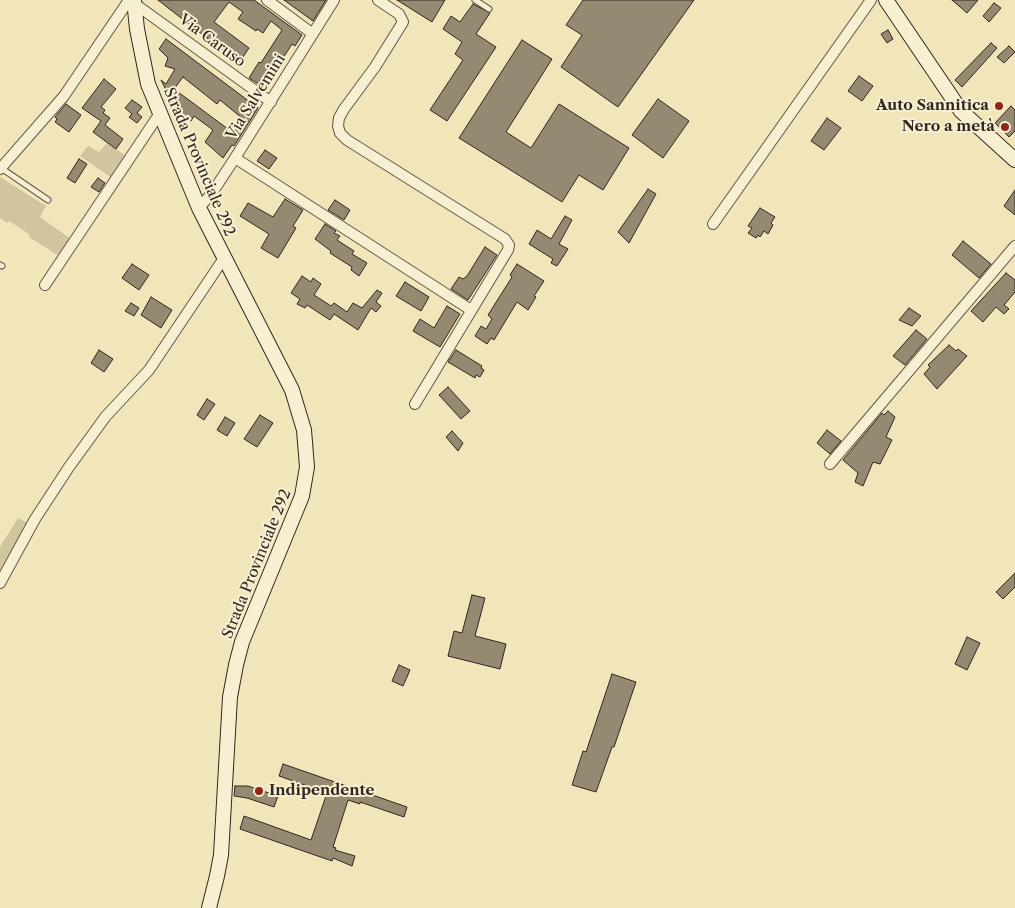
<!DOCTYPE html>
<meta charset="utf-8">
<style>
body{margin:0}
canvas{display:block;background:#f1e6ba}
</style>
<canvas width="1015" height="908"></canvas>
<script>
const context = document.querySelector('canvas').getContext('2d');
context.lineJoin = 'round';
function fill(path, color) { context.fillStyle = color; context.fill(path, 'evenodd'); }
const toPath = rows => new Path2D(rows.map(r => 'M' + r).join(''));
function trace(path, color, width, dash) { context.strokeStyle = color; context.lineWidth = width; context.lineCap = dash ? 'butt' : 'round'; context.setLineDash(dash || []); context.stroke(path); }
function drawText(font, color, halo, rows, align = 'center') {
  context.font = font + ' "Libre Caslon Text",serif'; context.lineWidth = 4; context.setLineDash([]); context.textBaseline = 'middle'; context.strokeStyle = halo; context.fillStyle = color; for (const [text, x, y, turn = 0] of rows) {
    context.save(); context.translate(x, y); context.rotate((+turn || 0) * Math.PI / 180); context.textAlign = isNaN(turn) ? turn : align; if (halo) context.strokeText(text, 0, 0); context.fillText(text, 0, 0); context.restore();
  }
}
const green = toPath([
 [107,143,126,156,112,178,80,156,88,146,99,152],
 [0,177,46,206,40,217,71,239,59,256,29,237,29,234,9,221,7,223,0,218],
 [18,518,28,523,0,574,0,547]
]);
const building = toPath([
 [158,0,254,0,302,35,295,46,292,44,276,69,278,71,271,82,270,80,265,88,249,78,259,62,261,63,282,30,271,21,263,33,257,29,256,31,238,19,243,12,229,2,214,22,249,48,239,63,158,0],
 [284,0,326,0,313,21,284,0],
 [397,0,445,0,432,22,397,0],
 [583,0,694,0,618,107,561,67,582,35,566,25,583,0],
 [952,0,978,0,967,13,952,0],
 [994,3,1001,8,989,22,983,16,994,3],
 [473,4,490,13,476,34,496,47,447,121,430,110,463,60,455,54,462,42,443,29,451,16,460,22,473,4],
 [888,30,893,39,887,43,881,34,888,30],
 [166,39,258,108,234,146,232,145,223,158,205,142,213,130,194,116,191,121,176,110,161,80,166,84,175,69,165,66,168,58,159,49,166,39],
 [183,77,217,104,220,100,242,118,232,132,174,89,183,77],
 [522,40,552,59,506,132,531,148,559,104,629,148,603,190,579,175,562,202,459,138,522,40],
 [991,43,997,48,962,87,955,80,991,43],
 [1009,46,1015,52,1004,63,997,57,1009,46],
 [859,76,873,86,862,101,848,91,859,76],
 [104,79,116,89,101,107,105,110,103,113,110,118,105,125,123,139,116,149,93,132,101,121,82,108,104,79],
 [658,99,689,121,663,158,632,135,658,99],
 [132,100,142,107,137,113,142,117,137,123,129,117,132,114,125,108,132,100],
 [66,104,81,115,69,132,55,122,57,119,55,117,66,104],
 [1011,106,1015,110,1015,131,1009,137,995,123,1011,106],
 [827,118,841,128,824,150,811,141,827,118],
 [265,150,277,158,269,169,257,161,265,150],
 [79,159,87,164,75,183,67,178,79,159],
 [98,178,105,183,99,192,91,187,98,178],
 [648,189,656,194,629,243,618,232,648,189],
 [1015,190,1015,215,1004,206,1015,190],
 [285,199,303,210,293,226,296,228,278,258,261,248,269,234,240,216,248,203,273,217,285,199],
 [335,200,350,210,344,220,328,210,335,200],
 [760,208,775,217,771,223,773,225,768,234,764,231,760,237,758,235,756,238,748,233,752,228,748,226,760,208],
 [565,216,572,220,559,244,568,249,557,266,551,263,553,259,529,244,537,230,551,239,565,216],
 [325,224,336,231,334,233,340,236,337,240,354,251,352,254,367,263,359,276,351,270,352,267,330,253,331,251,315,239,325,224],
 [963,241,991,264,979,278,952,255,963,241],
 [485,247,497,255,468,300,451,289,459,277,463,279,467,276,485,247],
 [132,264,149,275,139,290,122,278,132,264],
 [517,264,544,281,534,296,536,297,528,310,517,302,494,340,491,338,487,344,475,336,481,326,486,329,492,319,488,315,512,277,510,275,517,264],
 [1006,273,1015,280,1015,292,1004,305,1009,309,1004,314,996,307,983,322,971,311,1006,273],
 [302,276,311,282,313,278,321,284,314,295,331,306,334,303,347,312,353,303,362,308,377,290,382,293,376,302,381,306,376,312,371,308,358,330,334,314,330,320,307,305,305,308,297,304,300,299,291,293,302,276],
 [405,282,429,297,421,311,396,296,405,282],
 [151,297,172,310,161,328,141,315,151,297],
 [131,303,139,308,134,316,125,311,131,303],
 [447,306,460,314,440,347,413,331,420,319,434,328,447,306],
 [909,308,921,316,912,326,899,320,909,308],
 [916,330,927,339,905,365,893,356,916,330],
 [949,345,956,351,958,349,967,356,937,389,924,374,930,367,928,365,949,345],
 [99,350,113,359,104,372,91,363,99,350],
 [456,350,482,366,481,368,484,370,480,377,476,375,475,378,448,362,456,350],
 [448,387,470,411,461,419,439,395,448,387],
 [207,399,215,404,204,420,197,415,207,399],
 [888,411,895,417,886,437,892,440,880,464,873,462,863,486,855,482,858,473,843,460,882,413,884,415,888,411],
 [260,415,273,423,257,447,244,439,260,415],
 [225,417,235,423,227,436,217,430,225,417],
 [827,430,841,441,830,454,817,443,827,430],
 [452,431,463,443,458,451,446,437,452,431],
 [1015,573,1015,587,1003,599,996,592,1015,573],
 [472,595,485,598,475,636,506,644,500,669,448,656,454,631,462,633,472,595],
 [967,637,980,643,967,670,955,664,967,637],
 [399,665,410,670,403,686,392,681,399,665],
 [612,674,636,682,614,747,612,747,596,792,572,785,583,751,586,752,612,674],
 [283,764,407,807,404,817,360,802,360,804,348,800,333,847,336,848,335,850,355,856,352,866,333,858,332,861,240,829,244,816,311,840,327,793,279,776,283,764],
 [235,786,248,786,278,796,274,807,247,798,234,796,235,786]
]);
const lane = toPath([
 [475,0,489,9],
 [1,168,48,200],
 [0,265,2,266]
]);
const street = toPath([
 [267,0,313,34],
 [378,0,399,14,403,22,375,67,344,109,339,118,338,126,340,133,347,140,505,239,509,245,508,250,415,404],
 [135,4,271,102],
 [235,158,471,310],
 [0,169,64,96,129,0],
 [199,208,212,193,235,158,334,0],
 [713,224,871,0],
 [45,285,160,113],
 [830,464,1015,246],
 [0,583,35,519,69,467,106,416,149,370,224,258]
]);
const secondary = toPath([
 [134,0,137,29,148,84,199,208,292,390,304,430,307,467,302,496,242,642,236,665,230,697,221,855,217,876,209,908],
 [886,0,961,111,1015,160]
]);
const markers = [
 [999,106,5,"#8f2418"],
 [1005,127,5,"#8f2418"],
 [259,791,5,"#8f2418"]
];
const streetNames = [
 ["Via Caruso",212,41,36],
 ["Via Salvemini",256,97,-58],
 ["Strada Provinciale 292",199,162,67],
 ["Strada Provinciale 292",257,564,-68]
];
const poiNames = [
 ["Auto Sannitica",989,106],
 ["Nero a metà",995,127],
 ["Indipendente",269,791,"left"]
];
fill(green, '#d1c5a0');
fill(building, '#958a71');
trace(building, '#322621', 1);
trace(lane, '#625647', 7);
trace(street, '#625647', 12);
trace(secondary, '#322621', 16);
trace(lane, '#f6efd2', 5);
trace(street, '#f6efd2', 10);
trace(secondary, '#f6efd2', 14);
for (const [x, y, r, color] of markers) { const dot = new Path2D(); dot.arc(x, y, r, 0, 2 * Math.PI); context.fillStyle = color; context.fill(dot); trace(dot, '#f6efd2', 2); }
drawText('15px', '#322621', '#f6efd2', streetNames);
drawText('bold 15px', '#322621', '#f6efd2', poiNames, 'right');
</script>
